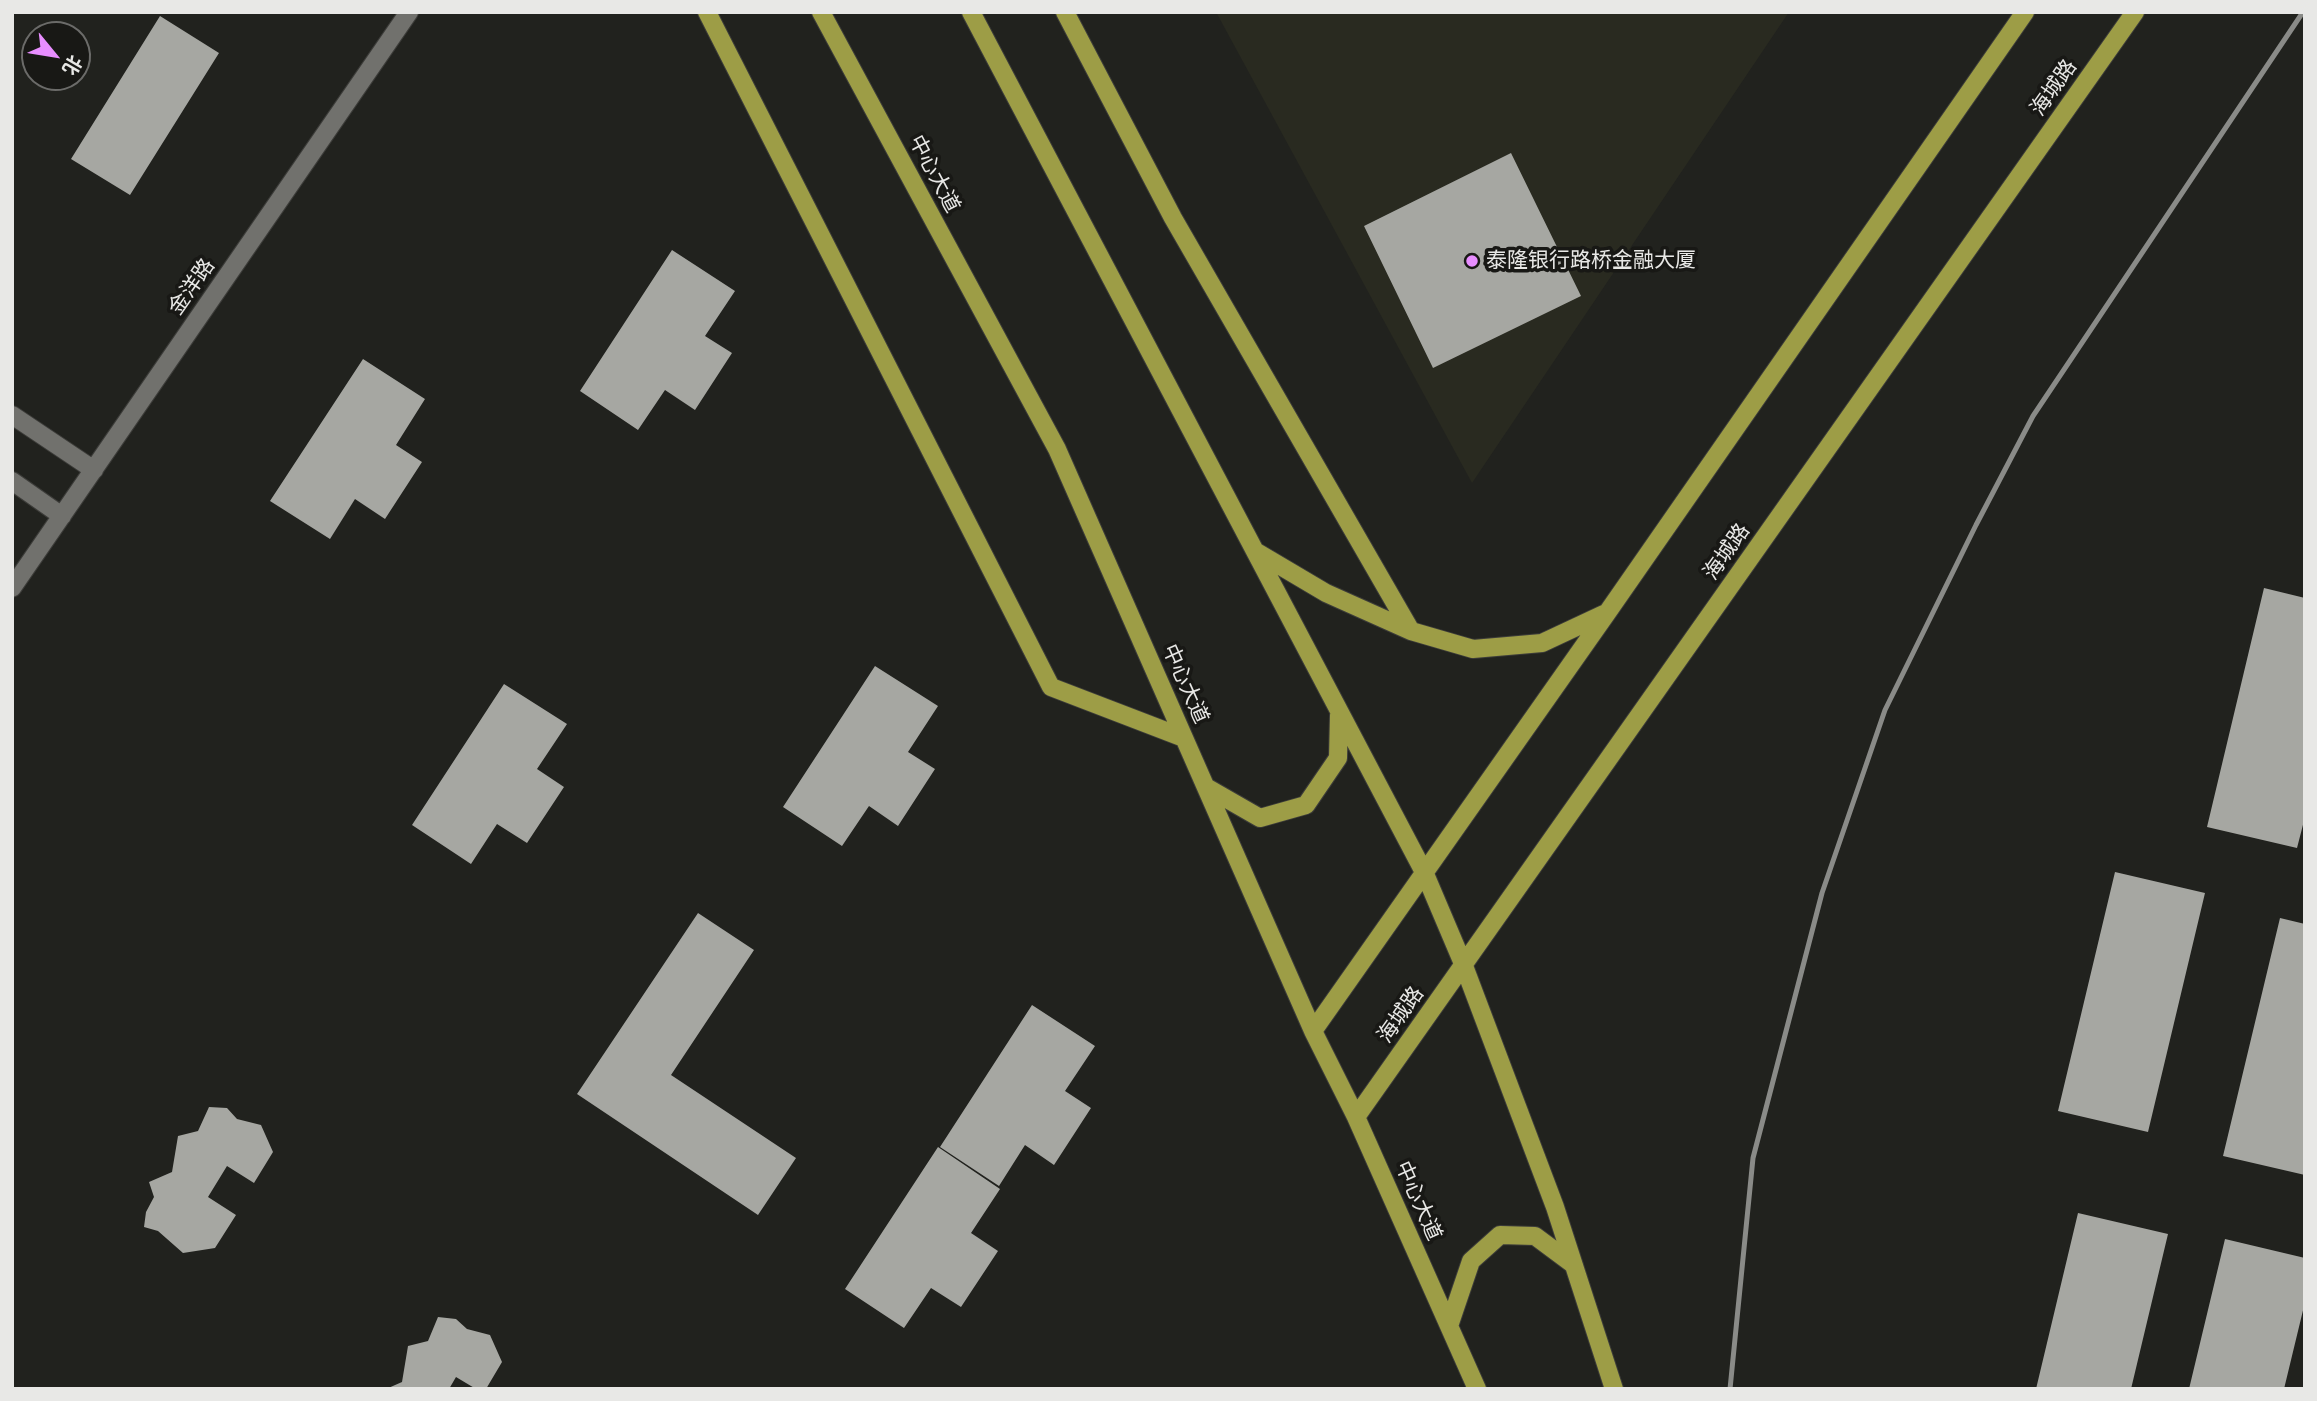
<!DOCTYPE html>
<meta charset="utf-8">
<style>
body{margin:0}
#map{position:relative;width:2317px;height:1401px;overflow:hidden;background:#21221e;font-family:"IBM Plex Sans","Noto Sans SC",sans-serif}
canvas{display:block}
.frame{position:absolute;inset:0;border:14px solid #e8e8e6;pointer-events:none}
.north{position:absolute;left:21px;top:21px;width:70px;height:70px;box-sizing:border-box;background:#181815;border:2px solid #6b6b69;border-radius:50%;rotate:120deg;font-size:19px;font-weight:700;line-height:28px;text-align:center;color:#e8e8e6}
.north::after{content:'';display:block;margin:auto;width:24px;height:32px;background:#e88eff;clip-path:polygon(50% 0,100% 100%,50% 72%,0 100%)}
</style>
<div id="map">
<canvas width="2317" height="1401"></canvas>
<div class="frame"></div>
<div class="north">北</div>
</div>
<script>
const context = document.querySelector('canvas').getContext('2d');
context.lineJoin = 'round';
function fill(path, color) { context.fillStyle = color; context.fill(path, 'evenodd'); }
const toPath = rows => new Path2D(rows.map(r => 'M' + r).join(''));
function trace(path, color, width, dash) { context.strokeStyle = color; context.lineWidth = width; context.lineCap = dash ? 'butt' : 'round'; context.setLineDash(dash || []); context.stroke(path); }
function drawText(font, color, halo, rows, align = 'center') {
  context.font = font + ' "IBM Plex Sans","Noto Sans SC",sans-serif'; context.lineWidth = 7; context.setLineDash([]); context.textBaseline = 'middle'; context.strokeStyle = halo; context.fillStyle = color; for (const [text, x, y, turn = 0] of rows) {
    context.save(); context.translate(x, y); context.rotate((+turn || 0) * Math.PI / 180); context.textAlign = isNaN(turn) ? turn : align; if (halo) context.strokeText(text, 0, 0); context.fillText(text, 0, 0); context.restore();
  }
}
const built = toPath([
 [1216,12,1789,12,1472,483]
]);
const building = toPath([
 [160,16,219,53,130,195,71,159],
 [1511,153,1581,296,1433,368,1364,226],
 [672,250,735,291,705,336,732,353,695,410,665,390,638,430,580,391],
 [363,359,425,399,396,445,422,462,385,519,355,499,330,539,270,501],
 [2264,588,2305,598,2305,817,2297,848,2207,827],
 [875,666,938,706,908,752,935,769,898,826,869,806,842,846,783,807],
 [504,684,567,724,537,769,564,787,527,843,497,824,471,864,412,825],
 [2115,872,2205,893,2148,1132,2058,1111],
 [698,913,754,950,671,1075,796,1158,758,1215,577,1094],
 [2280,918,2305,924,2305,1175,2223,1156],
 [1032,1005,1095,1046,1065,1091,1091,1108,1054,1165,1025,1145,999,1186,940,1147],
 [209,1107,227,1108,237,1119,261,1125,273,1152,254,1183,227,1166,208,1197,236,1215,215,1248,183,1253,158,1231,144,1227,146,1212,154,1197,149,1182,172,1172,178,1136,198,1131],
 [938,1147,1000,1189,971,1233,998,1251,961,1307,931,1288,904,1328,845,1289],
 [2078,1213,2168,1234,2131,1389,2036,1389],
 [2225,1239,2305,1258,2305,1302,2284,1389,2189,1389],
 [438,1317,456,1319,467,1329,490,1335,502,1362,486,1389,476,1389,456,1377,449,1389,386,1389,402,1382,408,1346,428,1341]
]);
const minor = toPath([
 [12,415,94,470],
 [12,481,62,516],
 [12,588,409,12]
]);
const major = toPath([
 [707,12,1051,687,1184,738],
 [821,12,1057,449,1313,1031,1356,1117,1477,1389],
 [971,12,1425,874,1464,966,1555,1207,1614,1389],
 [1065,12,1173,218,1411,631],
 [1255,551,1326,593,1411,631,1473,649,1542,643,1604,614],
 [1206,787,1260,818,1306,805,1338,758,1339,715],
 [1313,1031,1607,613,2025,12],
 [1356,1117,2135,12],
 [1449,1326,1471,1261,1500,1235,1535,1236,1574,1265]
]);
const rail = toPath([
 [1730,1389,1753,1158,1822,893,1885,710,1976,525,2033,416,2303,12]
]);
const markers = [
 [1472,261,7,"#e88eff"]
];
const streetNames = [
 ["海城路",2054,88,-55],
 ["中心大道",934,174,62],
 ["金洋路",192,287,-55],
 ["海城路",1727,552,-55],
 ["中心大道",1185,684,66],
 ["海城路",1401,1015,-55],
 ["中心大道",1418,1201,66]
];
const poiNames = [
 ["泰隆银行路桥金融大厦",1486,261]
];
fill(built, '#292a20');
fill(building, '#a6a7a2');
trace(minor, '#3c3c39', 20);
trace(major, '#3c3c39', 20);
trace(minor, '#71716d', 18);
trace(major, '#9d9d46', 18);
trace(rail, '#8a8b88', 5);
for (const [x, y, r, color] of markers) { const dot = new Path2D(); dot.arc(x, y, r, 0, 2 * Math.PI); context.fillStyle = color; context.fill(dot); trace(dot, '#181815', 2.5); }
drawText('21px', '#e8e8e6', '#181815', streetNames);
drawText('21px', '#e8e8e6', '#181815', poiNames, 'left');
</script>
